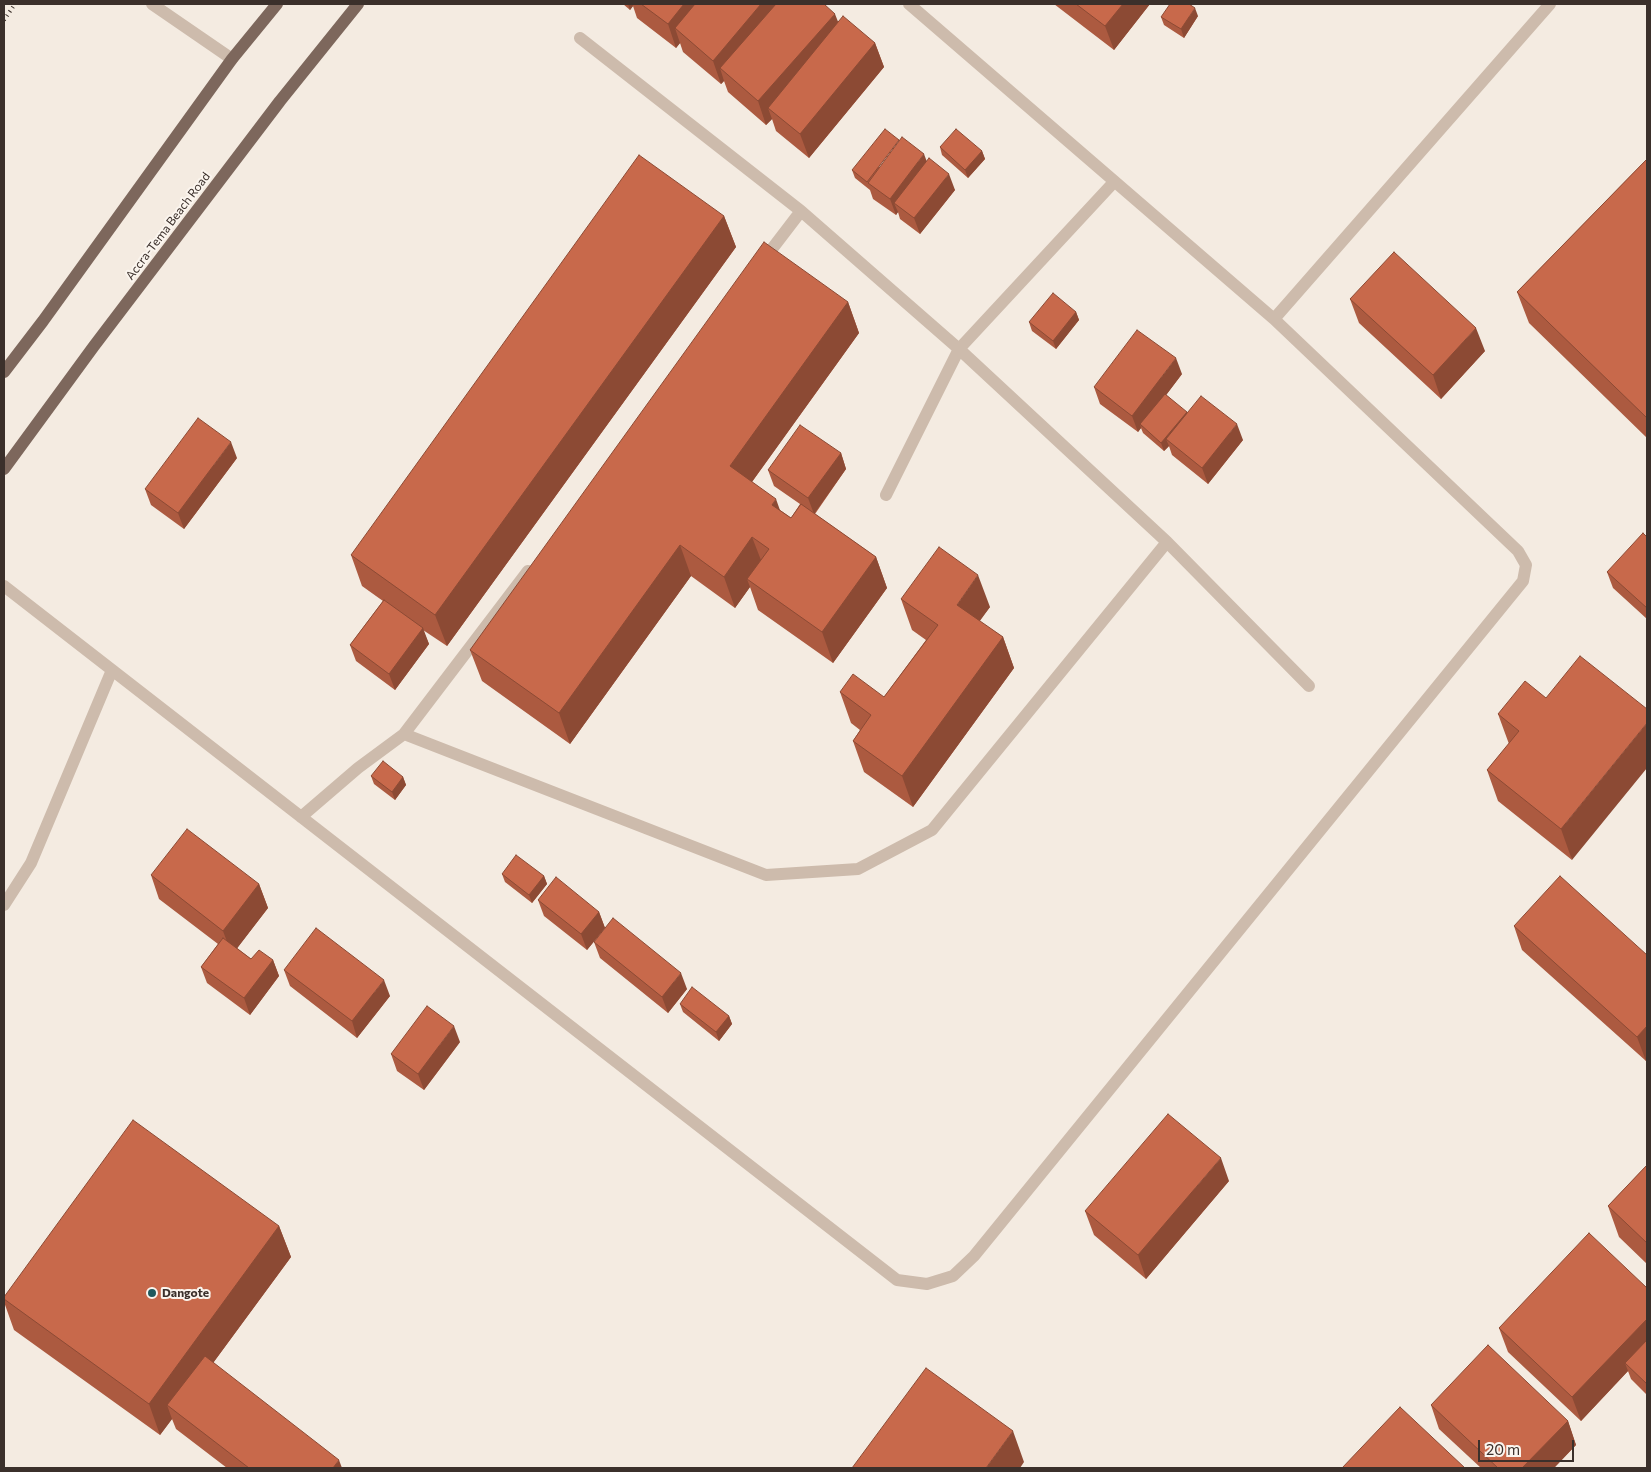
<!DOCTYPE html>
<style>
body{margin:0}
#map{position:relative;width:1651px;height:1472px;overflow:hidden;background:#f4ebe1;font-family:Commissioner,sans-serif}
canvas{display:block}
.frame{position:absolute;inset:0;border:5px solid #3b302b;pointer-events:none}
.scale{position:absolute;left:1478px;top:1440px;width:96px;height:22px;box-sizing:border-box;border:2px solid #3b302b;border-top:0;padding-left:6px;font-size:15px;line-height:18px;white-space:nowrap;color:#3b302b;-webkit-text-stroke:4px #fbf5ee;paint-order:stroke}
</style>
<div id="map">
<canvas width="1651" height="1472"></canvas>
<div class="frame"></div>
<div class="scale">20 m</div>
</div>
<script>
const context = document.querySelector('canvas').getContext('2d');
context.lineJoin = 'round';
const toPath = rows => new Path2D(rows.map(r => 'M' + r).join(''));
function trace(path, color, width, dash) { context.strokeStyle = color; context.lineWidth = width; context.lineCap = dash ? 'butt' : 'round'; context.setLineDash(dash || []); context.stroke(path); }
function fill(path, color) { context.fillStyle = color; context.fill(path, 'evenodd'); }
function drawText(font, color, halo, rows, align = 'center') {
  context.font = font + ' Commissioner,sans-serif'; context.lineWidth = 4; context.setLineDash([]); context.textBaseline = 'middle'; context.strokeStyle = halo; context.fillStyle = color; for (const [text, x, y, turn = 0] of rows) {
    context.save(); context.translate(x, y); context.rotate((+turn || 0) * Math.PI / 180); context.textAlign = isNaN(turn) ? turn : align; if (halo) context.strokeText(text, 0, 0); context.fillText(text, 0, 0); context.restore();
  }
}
const minor = toPath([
 [152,4,232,59],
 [580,38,801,211,959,349,1167,542,1309,686],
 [762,262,801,211],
 [1274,319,1550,4],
 [886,495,959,349,1114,182],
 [4,586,897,1280,927,1284,953,1276,974,1256,1523,581,1526,565,1518,551,1274,319,909,4],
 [404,734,528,571],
 [301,817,358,768,404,734,766,875,858,869,932,830,1167,542],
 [4,905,31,863,112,670]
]);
const major = toPath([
 [4,372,43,321,232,59,277,4],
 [4,469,94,346,280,101,358,4]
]);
const rail = toPath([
 [4,20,15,4]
]);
const wall = toPath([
 [623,4,824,4,838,22,875,43,884,67,809,158,776,131,772,119,766,125,728,92,724,81,721,84,683,52,680,43,676,48,637,18,633,6,630,10],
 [1054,4,1150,4,1114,50],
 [1198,16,1184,38,1164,25,1161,17],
 [940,147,982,151,985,159,968,178,942,155],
 [1647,159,1647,438,1529,323,1517,292],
 [926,161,955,190,920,234,900,219,898,212,896,215,873,199,870,190,855,178,852,170],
 [724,216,736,247,447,646,423,630,429,644,395,690,356,661,350,645,383,601,362,586,351,555],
 [1350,299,1485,351,1441,399,1359,323],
 [848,302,859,333,752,482,780,510,791,518,800,504,774,486,768,470,841,453,846,469,815,514,876,557,887,588,833,663,758,610,750,587,735,608,691,576,570,744,482,681,470,650],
 [1076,312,1079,320,1056,349,1032,331,1029,322],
 [1182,374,1166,395,1187,413,1243,440,1208,484,1172,455,1169,446,1164,451,1143,433,1141,428,1138,432,1100,404,1094,387],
 [237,458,184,529,151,505,145,489],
 [1647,537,1647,619,1613,588,1607,572],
 [901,599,990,607,979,621,1003,637,1014,668,913,807,864,772,853,741,860,730,851,723,840,692,884,697,926,640,912,630],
 [1546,698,1572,860,1498,801,1487,770,1509,744,1498,714],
 [371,776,403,777,406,785,395,800,374,784],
 [502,874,544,876,547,884,532,903,505,882],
 [151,875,259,884,268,908,237,948,251,959,273,960,279,976,250,1015,207,983,201,967,218,944,159,899],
 [538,900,599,912,605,928,587,950,544,916],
 [1514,926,1647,955,1647,1059,1646,1061,1522,950],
 [594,942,687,989,668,1013,600,958],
 [284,970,390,996,357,1038,290,986],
 [680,1004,729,1016,732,1024,719,1041,683,1012],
 [460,1042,424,1090,397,1071,391,1054],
 [1647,1165,1647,1264,1619,1237,1608,1206],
 [1229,1181,1146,1279,1094,1235,1085,1211],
 [279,1226,291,1257,213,1363,342,1468,227,1468,176,1429,172,1419,160,1435,14,1330,4,1302,4,1297],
 [1647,1288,1647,1395,1631,1379,1628,1371,1581,1421,1508,1352,1499,1328],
 [1431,1405,1568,1421,1576,1445,1554,1468,1481,1468,1439,1429]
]);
const shadedWall = toPath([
 [628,4,632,4,633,6,630,10],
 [684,4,712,4,675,28,680,43,676,48,668,24],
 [761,4,790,4,720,68,724,81,721,84,713,61],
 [1123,4,1150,4,1114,50,1105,26],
 [1195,8,1198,16,1184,38,1181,29],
 [835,14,844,37,768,108,772,119,766,125,758,101],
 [875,43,884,67,809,158,800,134],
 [982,151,985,159,968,178,965,170],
 [924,154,930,170,894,203,898,212,896,215,890,199],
 [949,174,955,190,920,234,914,218],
 [724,216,736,247,447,646,435,615],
 [848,302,859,333,741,497,730,466],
 [1076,312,1079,320,1056,349,1053,341],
 [1476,328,1485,351,1441,399,1433,375],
 [1176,358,1182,374,1142,427,1140,424,1141,428,1138,432,1132,416],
 [1187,412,1190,420,1166,439,1169,446,1164,451,1161,443],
 [1237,424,1243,440,1208,484,1202,468],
 [231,442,237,458,184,529,178,513],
 [841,453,846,469,814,514,808,498],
 [776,499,787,530,772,505],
 [752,537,764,568,747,579,750,587,735,608,724,577],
 [680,545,691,576,570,744,559,713],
 [876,557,887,588,833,663,822,632],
 [978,575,990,607,969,636,957,605],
 [423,628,429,644,395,690,389,674],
 [1003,637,1014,668,913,807,902,776],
 [1647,723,1647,768,1572,860,1561,829],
 [403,777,406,785,395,800,392,792],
 [544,876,547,884,532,903,529,895],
 [259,884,268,908,232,955,223,931],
 [599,912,605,928,587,950,581,934],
 [273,960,279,976,250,1015,244,998],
 [681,973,687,989,668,1013,662,997],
 [384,980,390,996,357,1038,352,1021],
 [729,1016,732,1024,719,1041,716,1032],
 [454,1026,460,1042,424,1090,418,1074],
 [1647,1026,1647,1059,1646,1061,1637,1037],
 [1221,1158,1229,1181,1146,1279,1138,1255],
 [279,1226,291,1257,177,1412,167,1405,172,1419,160,1435,149,1404],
 [1647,1319,1647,1352,1625,1363,1628,1371,1581,1421,1572,1397],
 [1568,1421,1576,1445,1554,1468,1522,1468],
 [1013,1431,1024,1462,1020,1468,986,1468],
 [339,1460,342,1468,333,1468]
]);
const building = toPath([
 [641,4,684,4,668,24,641,4],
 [695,4,761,4,713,61,675,28,695,4],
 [776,4,824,4,835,14,758,101,720,68,776,4],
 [1076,4,1123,4,1105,26,1076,4],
 [1170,4,1189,4,1195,8,1181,29,1161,17,1170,4],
 [843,16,875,43,800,134,768,108,843,16],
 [885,129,899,140,867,182,852,170,885,129],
 [956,129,982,151,965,170,940,147,956,129],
 [902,137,924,154,890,199,868,183,902,137],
 [639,155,724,216,435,615,351,555,639,155],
 [929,158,949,174,914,218,894,203,929,158],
 [1647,159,1647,418,1517,292,1647,159],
 [764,242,848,302,730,466,776,499,772,505,791,518,801,504,876,557,822,632,747,579,769,549,752,537,724,577,680,545,559,713,470,650,764,242],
 [1394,252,1476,328,1433,375,1350,299,1394,252],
 [1053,293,1076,312,1053,341,1029,322,1053,293],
 [1137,330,1176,358,1132,416,1094,387,1137,330],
 [1165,394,1187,412,1161,443,1140,424,1165,394],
 [1201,396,1237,424,1202,468,1166,439,1201,396],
 [198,418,231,442,178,513,145,489,198,418],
 [800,425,841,453,808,498,768,470,800,425],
 [1643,533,1647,537,1647,608,1607,572,1643,533],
 [939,547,978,575,957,605,1003,637,902,776,853,741,871,715,840,692,853,674,884,697,938,625,901,599,939,547],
 [384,600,423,628,389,674,350,645,384,600],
 [1580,656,1647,709,1647,723,1561,829,1487,770,1519,731,1498,714,1525,681,1546,698,1580,656],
 [383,761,403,777,392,792,371,776,383,761],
 [187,829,259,884,223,931,151,875,187,829],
 [516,855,544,876,529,895,502,874,516,855],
 [1560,876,1647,955,1647,1026,1637,1037,1514,926,1560,876],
 [556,877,599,912,581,934,538,900,556,877],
 [613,918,681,973,662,997,594,942,613,918],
 [316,928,384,980,352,1021,284,970,316,928],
 [223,938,251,959,259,950,273,960,244,998,201,967,223,938],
 [692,987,729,1016,716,1032,680,1004,692,987],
 [427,1006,454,1026,418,1074,391,1054,427,1006],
 [1168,1114,1221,1158,1138,1255,1085,1211,1168,1114],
 [133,1120,279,1226,149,1404,4,1299,4,1297,133,1120],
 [1647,1165,1647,1243,1608,1206,1647,1165],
 [1589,1233,1647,1288,1647,1319,1572,1397,1499,1328,1589,1233],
 [1647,1340,1647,1384,1625,1363,1647,1340],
 [1488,1345,1568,1421,1522,1468,1498,1468,1431,1405,1488,1345],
 [205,1356,339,1460,333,1468,249,1468,167,1405,205,1356],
 [926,1368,1013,1431,986,1468,852,1468,926,1368],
 [1400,1407,1465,1468,1342,1468,1400,1407]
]);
const markers = [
 [152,1293,5,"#1f5a5e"]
];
const streetNames = [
 ["Accra-Tema Beach Road",168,226,-53]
];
const poiNames = [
 ["Dangote",162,1293]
];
trace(minor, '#cdbbac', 12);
trace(major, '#7d675c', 12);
trace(rail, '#3b302b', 4, [1, 4]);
fill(wall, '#ac5a40');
fill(shadedWall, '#8c4a34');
fill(building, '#c8694b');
trace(building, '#8c4a34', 1);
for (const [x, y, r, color] of markers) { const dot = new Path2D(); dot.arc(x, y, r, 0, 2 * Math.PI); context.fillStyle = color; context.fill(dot); trace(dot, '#fbf5ee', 2); }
drawText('12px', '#3b302b', '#fbf5ee', streetNames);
drawText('bold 12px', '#3b302b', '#fbf5ee', poiNames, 'left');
</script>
